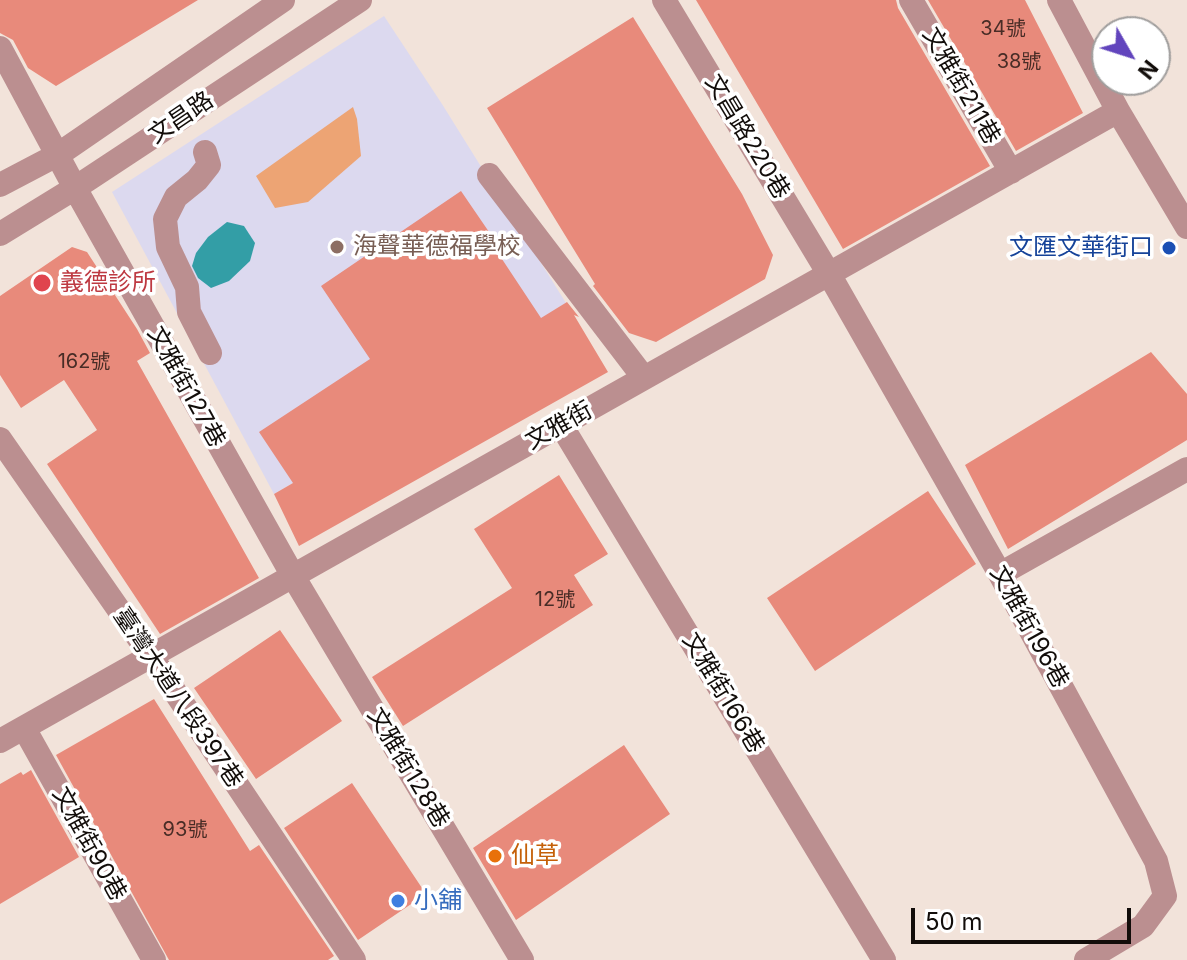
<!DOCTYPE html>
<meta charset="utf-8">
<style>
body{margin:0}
#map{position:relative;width:1187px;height:960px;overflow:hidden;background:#f2e3da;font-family:Inter,sans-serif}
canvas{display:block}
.north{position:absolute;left:1091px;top:16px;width:80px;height:80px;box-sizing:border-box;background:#fff;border:2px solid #a09e9d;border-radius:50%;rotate:129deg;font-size:22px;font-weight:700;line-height:32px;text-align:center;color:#120d0a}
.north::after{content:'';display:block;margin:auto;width:28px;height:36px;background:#6245bd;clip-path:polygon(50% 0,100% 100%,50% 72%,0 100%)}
.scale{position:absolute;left:911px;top:908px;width:220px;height:36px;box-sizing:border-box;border:4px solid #120d0a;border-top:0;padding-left:10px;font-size:24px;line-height:28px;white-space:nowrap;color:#120d0a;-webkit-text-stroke:6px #fff;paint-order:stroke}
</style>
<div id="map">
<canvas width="1187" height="960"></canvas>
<div class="north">N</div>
<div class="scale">50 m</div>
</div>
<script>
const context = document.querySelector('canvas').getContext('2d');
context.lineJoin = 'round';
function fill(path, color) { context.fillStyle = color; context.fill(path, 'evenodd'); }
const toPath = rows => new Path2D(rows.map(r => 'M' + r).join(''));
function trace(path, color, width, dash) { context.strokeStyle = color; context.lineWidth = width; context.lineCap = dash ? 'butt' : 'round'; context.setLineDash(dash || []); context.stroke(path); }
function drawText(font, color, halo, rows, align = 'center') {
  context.font = font + ' Inter,"Noto Sans TC",sans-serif'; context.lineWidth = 7; context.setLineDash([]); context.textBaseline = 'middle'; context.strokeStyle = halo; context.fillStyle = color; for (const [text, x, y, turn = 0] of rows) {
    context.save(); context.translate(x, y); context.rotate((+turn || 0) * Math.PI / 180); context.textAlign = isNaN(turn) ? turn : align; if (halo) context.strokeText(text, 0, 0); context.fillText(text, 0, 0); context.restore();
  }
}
const education = toPath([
 [384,16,442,104,566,303,293,483,274,494,112,192]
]);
const green = toPath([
 [353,107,357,119,361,156,308,202,275,208,256,176]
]);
const water = toPath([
 [227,222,244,226,255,243,250,261,229,281,211,288,198,278,192,266,196,253,208,237]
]);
const building = toPath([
 [0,0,198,0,56,86,28,68,13,40,0,33],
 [696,0,896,0,898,8,990,166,843,249],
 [928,0,1025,0,1083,113,1016,151],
 [633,17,742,194,773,255,765,279,656,342,629,333,593,286,595,284,487,108],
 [461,191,500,248,496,250,541,318,567,302,579,317,574,315,608,372,299,546,274,494,293,483,259,432,370,359,321,286],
 [72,247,87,252,137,329,150,353,137,361,259,578,160,634,47,464,97,430,64,380,21,408,0,375,0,296],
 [1151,352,1187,394,1187,440,1008,549,965,465],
 [559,475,608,554,574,575,593,605,403,726,372,677,512,588,474,529],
 [928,491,976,564,815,671,767,598],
 [280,630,342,721,256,779,194,688],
 [154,699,250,851,259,845,334,956,328,960,169,960,56,755],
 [624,745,670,814,516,920,473,848],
 [31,770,79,857,0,904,0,784,21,772,23,775],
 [352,783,426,894,358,940,284,828]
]);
const minor = toPath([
 [664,0,829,274,1000,574,1156,861,1165,896,1143,926,1086,960],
 [911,0,1011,172],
 [1059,0,1118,111,1187,227],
 [0,48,75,188,293,576,522,960],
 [205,152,209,165,197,180,176,197,165,219,168,247,187,287,189,312,210,353],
 [489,175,644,378],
 [0,185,59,154,283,0],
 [0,234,75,188,360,0],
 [561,425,884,960],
 [0,439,151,656,354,960],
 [1000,574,1187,469],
 [24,728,154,960],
 [0,741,1118,111]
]);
const markers = [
 [337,247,8,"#8d6e63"],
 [1169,248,8,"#1a4fb4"],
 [42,283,10,"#e0444e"],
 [495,856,8,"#e8710a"],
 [398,901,8,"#3f7fe0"]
];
const numberNames = [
 ["34號",1003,29],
 ["38號",1019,62],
 ["162號",84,362],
 ["12號",555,600],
 ["93號",185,830]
];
const streetNames = [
 ["文雅街211巷",961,86,60],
 ["文昌路",181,118,-34],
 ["文昌路220巷",747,137,59],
 ["文雅街127巷",186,387,61],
 ["文雅街",559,426,-29],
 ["文雅街196巷",1029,627,61],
 ["文雅街166巷",723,693,59],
 ["臺灣大道八段397巷",178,698,56],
 ["文雅街128巷",408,768,59],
 ["文雅街90巷",89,844,61]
];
const educationNames = [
 ["海聲華德福學校",353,247]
];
const transitNames = [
 ["文匯文華街口",1153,248]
];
const healthNames = [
 ["義德診所",60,283]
];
const foodNames = [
 ["仙草",511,856]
];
const shopNames = [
 ["小舖",414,901]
];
fill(education, '#dcd9ef');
fill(green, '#eda474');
fill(water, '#339ea6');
fill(building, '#e88a7b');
trace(minor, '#bb8f90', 24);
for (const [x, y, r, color] of markers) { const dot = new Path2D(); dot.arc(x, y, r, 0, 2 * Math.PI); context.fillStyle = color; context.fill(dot); trace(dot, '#fff', 3); }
drawText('20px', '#482c26', null, numberNames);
drawText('24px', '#120d0a', '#fff', streetNames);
drawText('24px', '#785e54', '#fff', educationNames, 'left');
drawText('24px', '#164399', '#fff', transitNames, 'right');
drawText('24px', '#be3a42', '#fff', healthNames, 'left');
drawText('24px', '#c56008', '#fff', foodNames, 'left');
drawText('24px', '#366cbe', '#fff', shopNames, 'left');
</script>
